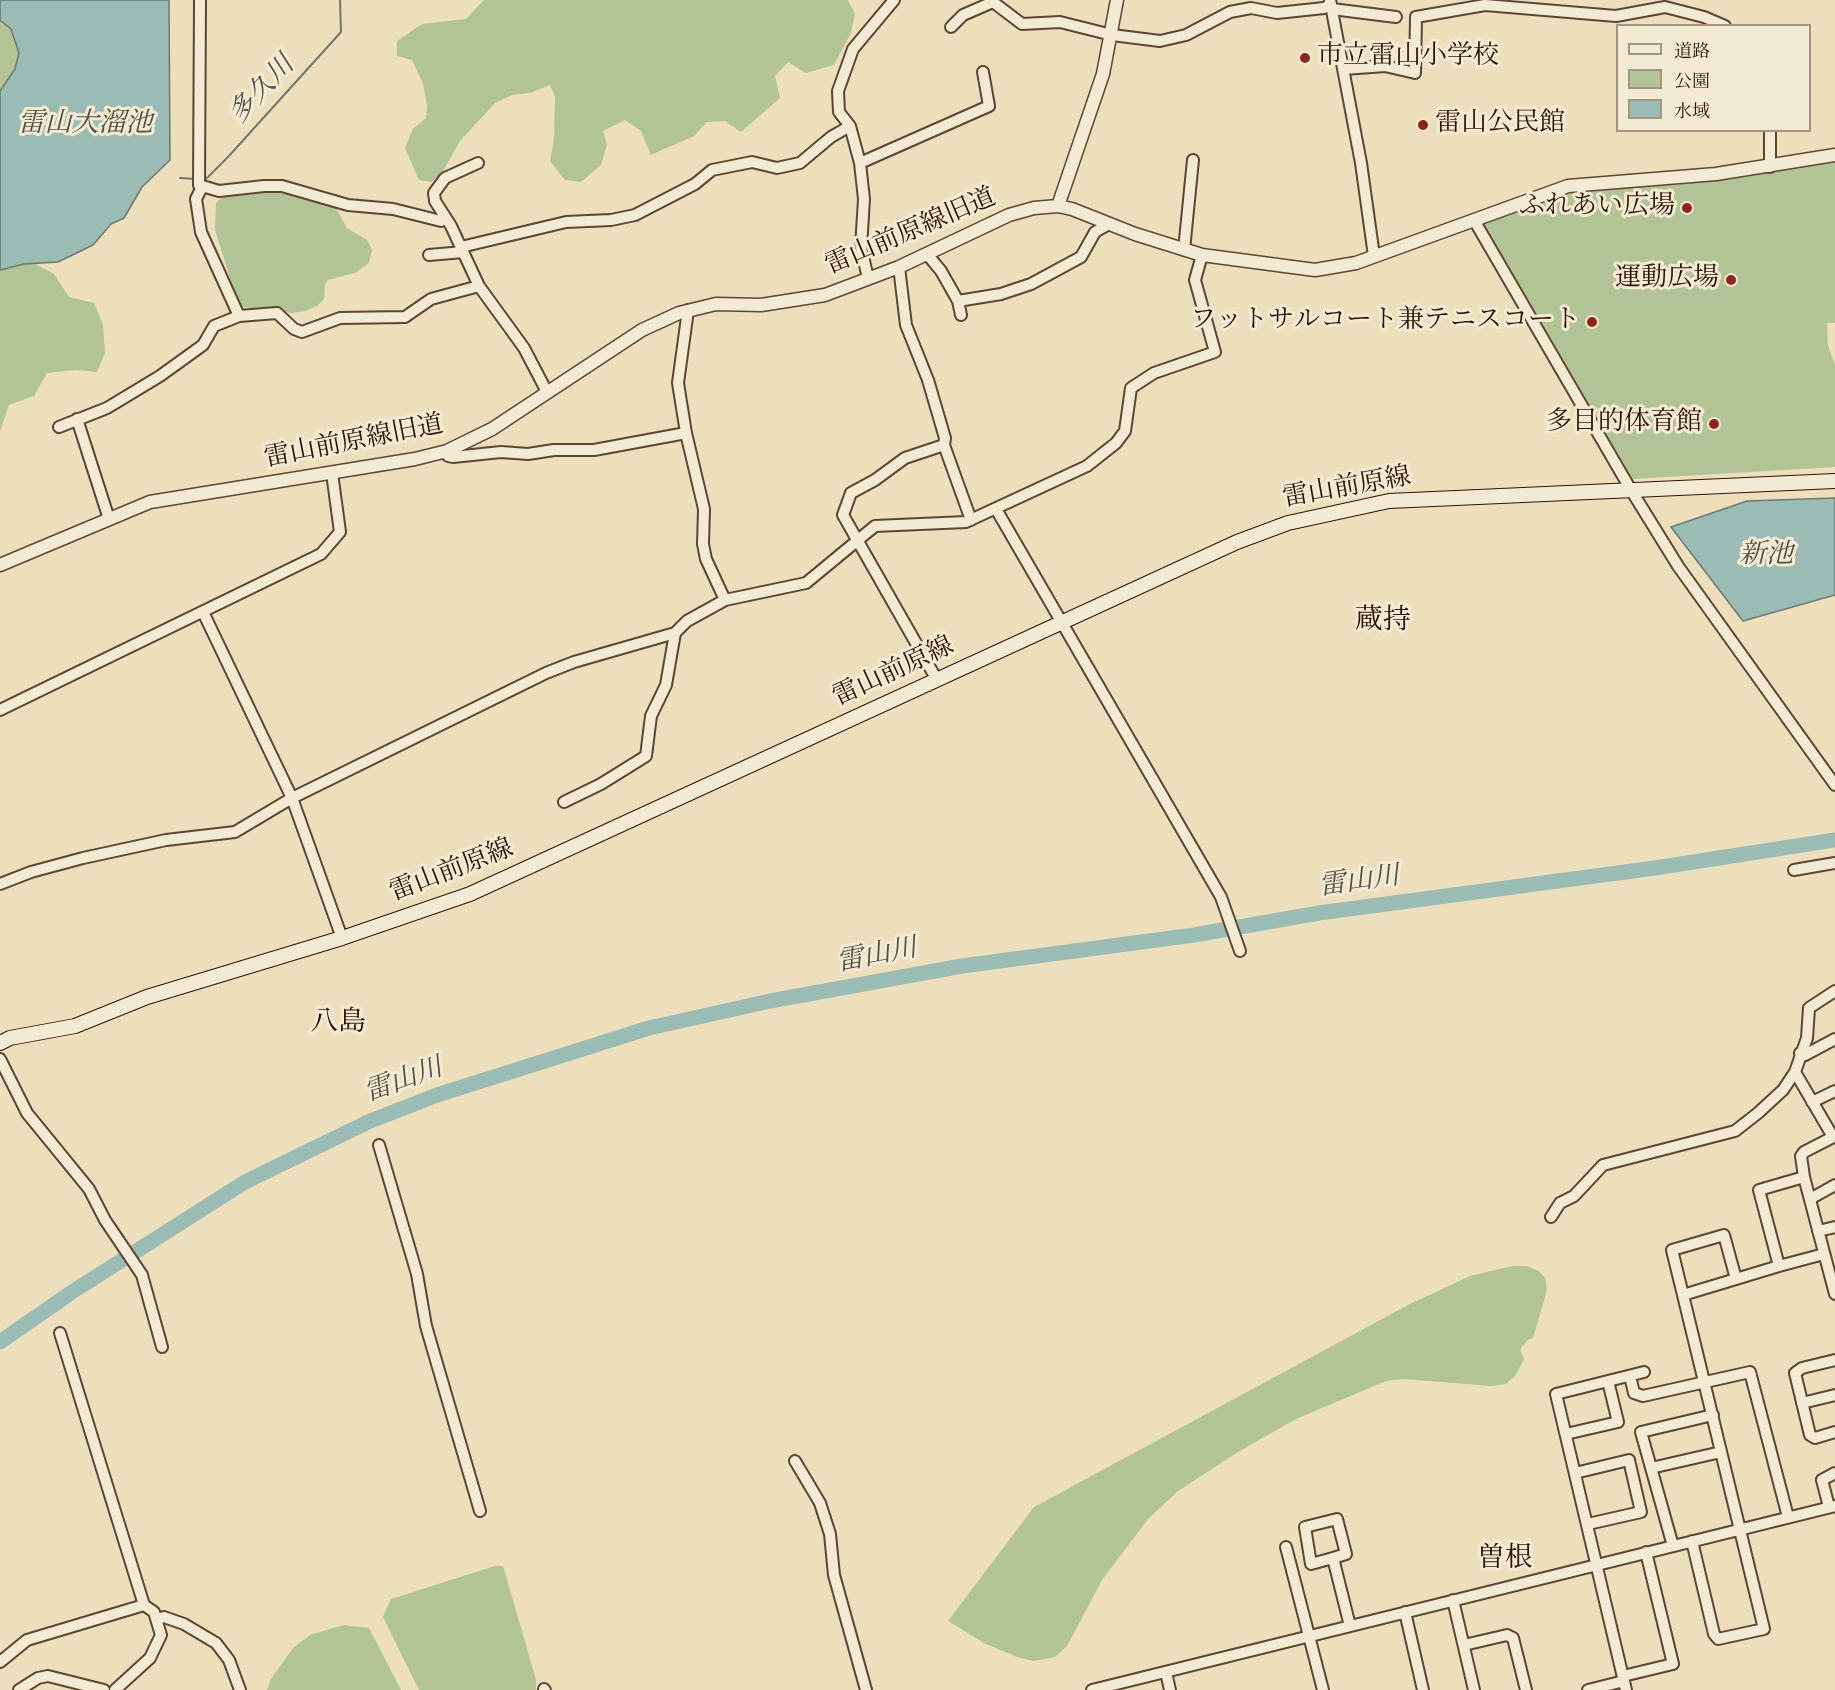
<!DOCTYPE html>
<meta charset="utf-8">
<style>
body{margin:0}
#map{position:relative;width:1835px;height:1690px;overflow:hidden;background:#eddfbc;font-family:"IM FELL DW Pica","Noto Serif JP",serif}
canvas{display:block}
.legend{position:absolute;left:1616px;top:24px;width:195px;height:108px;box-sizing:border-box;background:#f3ead3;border:2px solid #a59480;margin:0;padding:8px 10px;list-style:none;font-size:18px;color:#2f1203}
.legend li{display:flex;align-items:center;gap:12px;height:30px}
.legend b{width:30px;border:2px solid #a59480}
</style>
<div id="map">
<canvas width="1835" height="1690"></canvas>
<ul class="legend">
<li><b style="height:8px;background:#f3ead3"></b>道路</li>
<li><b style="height:16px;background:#b2c396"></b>公園</li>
<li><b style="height:16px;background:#9abcb5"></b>水域</li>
</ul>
</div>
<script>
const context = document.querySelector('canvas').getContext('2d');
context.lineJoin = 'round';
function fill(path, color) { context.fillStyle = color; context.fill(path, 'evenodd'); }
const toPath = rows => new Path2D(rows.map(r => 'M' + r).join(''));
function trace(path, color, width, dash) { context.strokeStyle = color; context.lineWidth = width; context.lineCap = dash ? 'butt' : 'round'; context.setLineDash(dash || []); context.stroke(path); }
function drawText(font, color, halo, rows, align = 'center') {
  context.font = font + ' "IM FELL DW Pica","Noto Serif JP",serif'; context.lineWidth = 6; context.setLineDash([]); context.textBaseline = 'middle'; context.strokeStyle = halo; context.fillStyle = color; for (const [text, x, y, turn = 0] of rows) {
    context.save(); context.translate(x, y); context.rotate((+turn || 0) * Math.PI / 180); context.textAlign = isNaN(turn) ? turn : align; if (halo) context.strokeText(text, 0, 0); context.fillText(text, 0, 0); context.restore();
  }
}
const green = toPath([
 [484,0,848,0,855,14,851,33,834,65,806,73,788,62,775,76,780,98,741,132,725,121,707,122,694,136,651,155,641,131,625,120,603,131,607,145,601,165,581,182,565,180,550,161,554,139,555,97,550,85,530,93,512,95,495,103,460,141,442,173,431,182,419,180,405,148,413,129,426,118,427,106,423,83,412,60,397,56,397,41,422,24,466,19],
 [0,13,18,23,23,64,0,101],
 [1835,159,1835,323,1827,323,1828,345,1835,365,1835,467,1633,479,1484,223,1569,189],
 [295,185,321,193,334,205,347,228,367,240,372,250,369,263,355,273,328,280,325,284,324,299,317,306,305,311,292,313,243,307,235,294,215,230,216,203,226,193],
 [21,256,54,274,69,297,94,303,103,325,105,353,97,372,76,370,47,373,34,396,9,405,0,431,0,264],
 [1512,1266,1526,1266,1539,1271,1545,1278,1547,1290,1533,1338,1528,1340,1520,1349,1524,1359,1515,1376,1506,1384,1491,1386,1403,1379,1386,1381,1296,1419,1238,1452,1178,1491,1148,1519,1102,1580,1067,1646,1055,1657,1034,1661,1017,1657,984,1643,948,1621,1034,1507,1408,1305,1470,1276],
 [495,1566,503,1566,536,1680,536,1690,419,1690,383,1617,391,1599],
 [344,1625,369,1628,401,1690,267,1690,271,1679,293,1648,310,1635]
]);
const water = toPath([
 [0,0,169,0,170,160,142,187,124,218,111,224,93,245,58,262,24,264,0,270,0,91,15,69,19,53,11,29,0,20,0,0],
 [1835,498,1835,595,1743,621,1671,527,1747,501,1835,498]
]);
const stream = toPath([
 [180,178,196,179],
 [201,179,206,179,228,157,341,32,340,0]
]);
const river = toPath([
 [0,1342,72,1292,245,1182,368,1122,437,1095,649,1028,770,1001,962,966,1194,935,1319,913,1655,868,1835,840]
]);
const minor = toPath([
 [200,0,199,185,219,191,264,186,282,186,348,205,393,209,441,221,445,218],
 [1330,0,1361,163,1374,256],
 [1332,9,1396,17],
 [951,27,963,15,993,2,1022,24,1060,22,1112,35,1160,41,1186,35,1230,12,1251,8,1277,13,1324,8,1331,4],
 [1344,69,1385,66,1415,73,1416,17,1485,5,1616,16,1665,7,1704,17,1725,26],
 [1770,130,1770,167],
 [478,163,445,178,434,193,435,201,451,226,479,286,524,348,547,392],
 [860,163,989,106,983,72],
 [202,187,196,199,201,232,239,316],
 [1474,220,1631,490,1678,566,1835,785],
 [461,247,566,222,611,220,635,215,695,184,712,170,752,162,777,168,800,163,831,137,850,126],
 [1184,250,1193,160],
 [927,254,941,271,958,301,961,315],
 [429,255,463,252],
 [899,267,906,325,928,380,945,438,944,445,905,458,875,480,851,493,843,515,937,680],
 [868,278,861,248,864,199,860,163,850,126,839,112,838,91,853,49,894,0],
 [958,301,1001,294,1031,284,1081,257,1095,232,1109,224],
 [688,310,678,383,686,433,704,509,703,544,706,559,725,600],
 [77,419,109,519],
 [59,427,107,408,160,376,203,345,214,326,239,316,277,313,294,329,302,332,340,318,405,317,431,299,479,286],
 [944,445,971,520],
 [447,451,448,456,453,457,501,452,528,454,554,450,594,450,686,433],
 [996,509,1221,897,1240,951],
 [203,612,292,798,342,938],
 [0,710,321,554,340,532,332,473],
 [564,802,601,784,646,756,651,716,666,685,675,633,687,621,725,600,806,583,875,526,966,522,1087,466,1116,443,1125,431,1131,388,1154,373,1215,352,1195,280,1202,255],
 [1794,870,1835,863],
 [0,884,31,872,83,858,166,840,235,832,292,798,546,673,574,662,675,633],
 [1800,1053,1805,1055,1835,1039],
 [0,1059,27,1113,89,1189,105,1220,142,1275,162,1347],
 [1795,1072,1833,1137],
 [1812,1102,1835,1091],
 [1835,1136,1804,1152,1801,1156,1804,1177,1835,1294],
 [379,1145,417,1274,426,1326,480,1511],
 [1804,1177,1759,1190,1779,1266,1824,1254],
 [1810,1199,1835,1185],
 [1551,1217,1560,1203,1574,1196,1603,1165,1735,1131,1758,1113,1783,1090,1795,1072,1807,1038,1809,1008,1835,991],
 [1818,1231,1835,1227],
 [1736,1279,1724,1235,1672,1250,1683,1295,1736,1279,1779,1266],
 [1683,1295,1764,1629,1718,1639,1714,1634,1692,1541],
 [60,1333,144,1605,154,1612,161,1635,150,1658,115,1690],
 [1835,1360,1802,1368,1795,1373,1810,1435,1815,1438,1835,1432],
 [1630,1376,1634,1393,1643,1396,1750,1372,1788,1517],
 [1802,1403,1835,1395],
 [1566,1434,1618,1422,1608,1381],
 [795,1461,820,1503,830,1534,834,1575,866,1690],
 [1651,1468,1721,1452],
 [1575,1473,1629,1460,1641,1512,1588,1524],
 [1829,1507,1822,1480,1835,1473],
 [1673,1546,1641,1432,1713,1415],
 [1286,1547,1323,1690],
 [1333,1558,1311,1564,1305,1527,1337,1519,1346,1554,1333,1558,1350,1626],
 [1453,1600,1474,1690],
 [1405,1612,1423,1690],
 [157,1619,164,1617,184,1624,216,1643,229,1660,240,1690],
 [1464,1645,1507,1635,1513,1638,1526,1690],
 [0,1662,27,1640,144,1605],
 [1166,1672,1170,1690],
 [1623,1676,1673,1664,1646,1552],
 [544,1689,545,1690],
 [19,1690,38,1678,48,1676,104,1690],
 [1092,1690,1835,1506],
 [1588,1690,1624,1681],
 [1626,1690,1556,1394,1644,1372]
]);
const tertiary = toPath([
 [1058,206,1103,74,1117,0],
 [0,565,150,502,415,459,447,451,492,429,642,330,679,313,716,304,761,305,825,295,899,267,1009,215,1034,208,1058,206,1072,209,1135,234,1202,255,1315,270,1356,263,1568,186,1716,174,1835,155]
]);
const secondary = toPath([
 [0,1043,10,1038,75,1026,147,997,342,938,470,894,1237,542,1288,523,1389,501,1835,481]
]);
const markers = [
 [1305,58,6,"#8f2418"],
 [1423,125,6,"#8f2418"],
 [1687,208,6,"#8f2418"],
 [1731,280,6,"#8f2418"],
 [1592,322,6,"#8f2418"],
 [1714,424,6,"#8f2418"]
];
const poiNames = [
 ["市立雷山小学校",1317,58,"left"],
 ["雷山公民館",1435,125,"left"],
 ["ふれあい広場",1675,208],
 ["運動広場",1719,280],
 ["フットサルコート兼テニスコート",1580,322],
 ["多目的体育館",1702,424]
];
const streetNames = [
 ["雷山前原線旧道",911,233,-23],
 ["雷山前原線旧道",354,443,-11],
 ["雷山前原線",1347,489,-10],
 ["雷山前原線",894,673,-25],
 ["雷山前原線",452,872,-21]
];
const waterNames = [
 ["多久川",263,91,-47],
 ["雷山大溜池",85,125],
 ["新池",1766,556],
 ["雷山川",1359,883,-8],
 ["雷山川",877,957,-11],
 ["雷山川",404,1082,-20]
];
const quarterNames = [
 ["蔵持",1383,622],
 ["八島",338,1024],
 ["曽根",1505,1560]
];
fill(green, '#b2c396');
fill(water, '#9abcb5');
trace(water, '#6f786e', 1.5);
trace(stream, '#6f786e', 2);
trace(river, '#9abcb5', 15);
trace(minor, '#5e4531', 14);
trace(tertiary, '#5e4531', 15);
trace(secondary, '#2f1203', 16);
trace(minor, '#f3ead3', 10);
trace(tertiary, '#f3ead3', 12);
trace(secondary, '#f3ead3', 14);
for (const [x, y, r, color] of markers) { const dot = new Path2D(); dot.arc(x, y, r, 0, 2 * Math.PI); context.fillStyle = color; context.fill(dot); trace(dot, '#f3ead3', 2); }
drawText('26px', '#2f1203', '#f3ead3', poiNames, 'right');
drawText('26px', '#2f1203', '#f3ead3', streetNames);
drawText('italic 27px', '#544e41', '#f3ead3', waterNames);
drawText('28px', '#2f1203', '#f3ead3', quarterNames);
</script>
